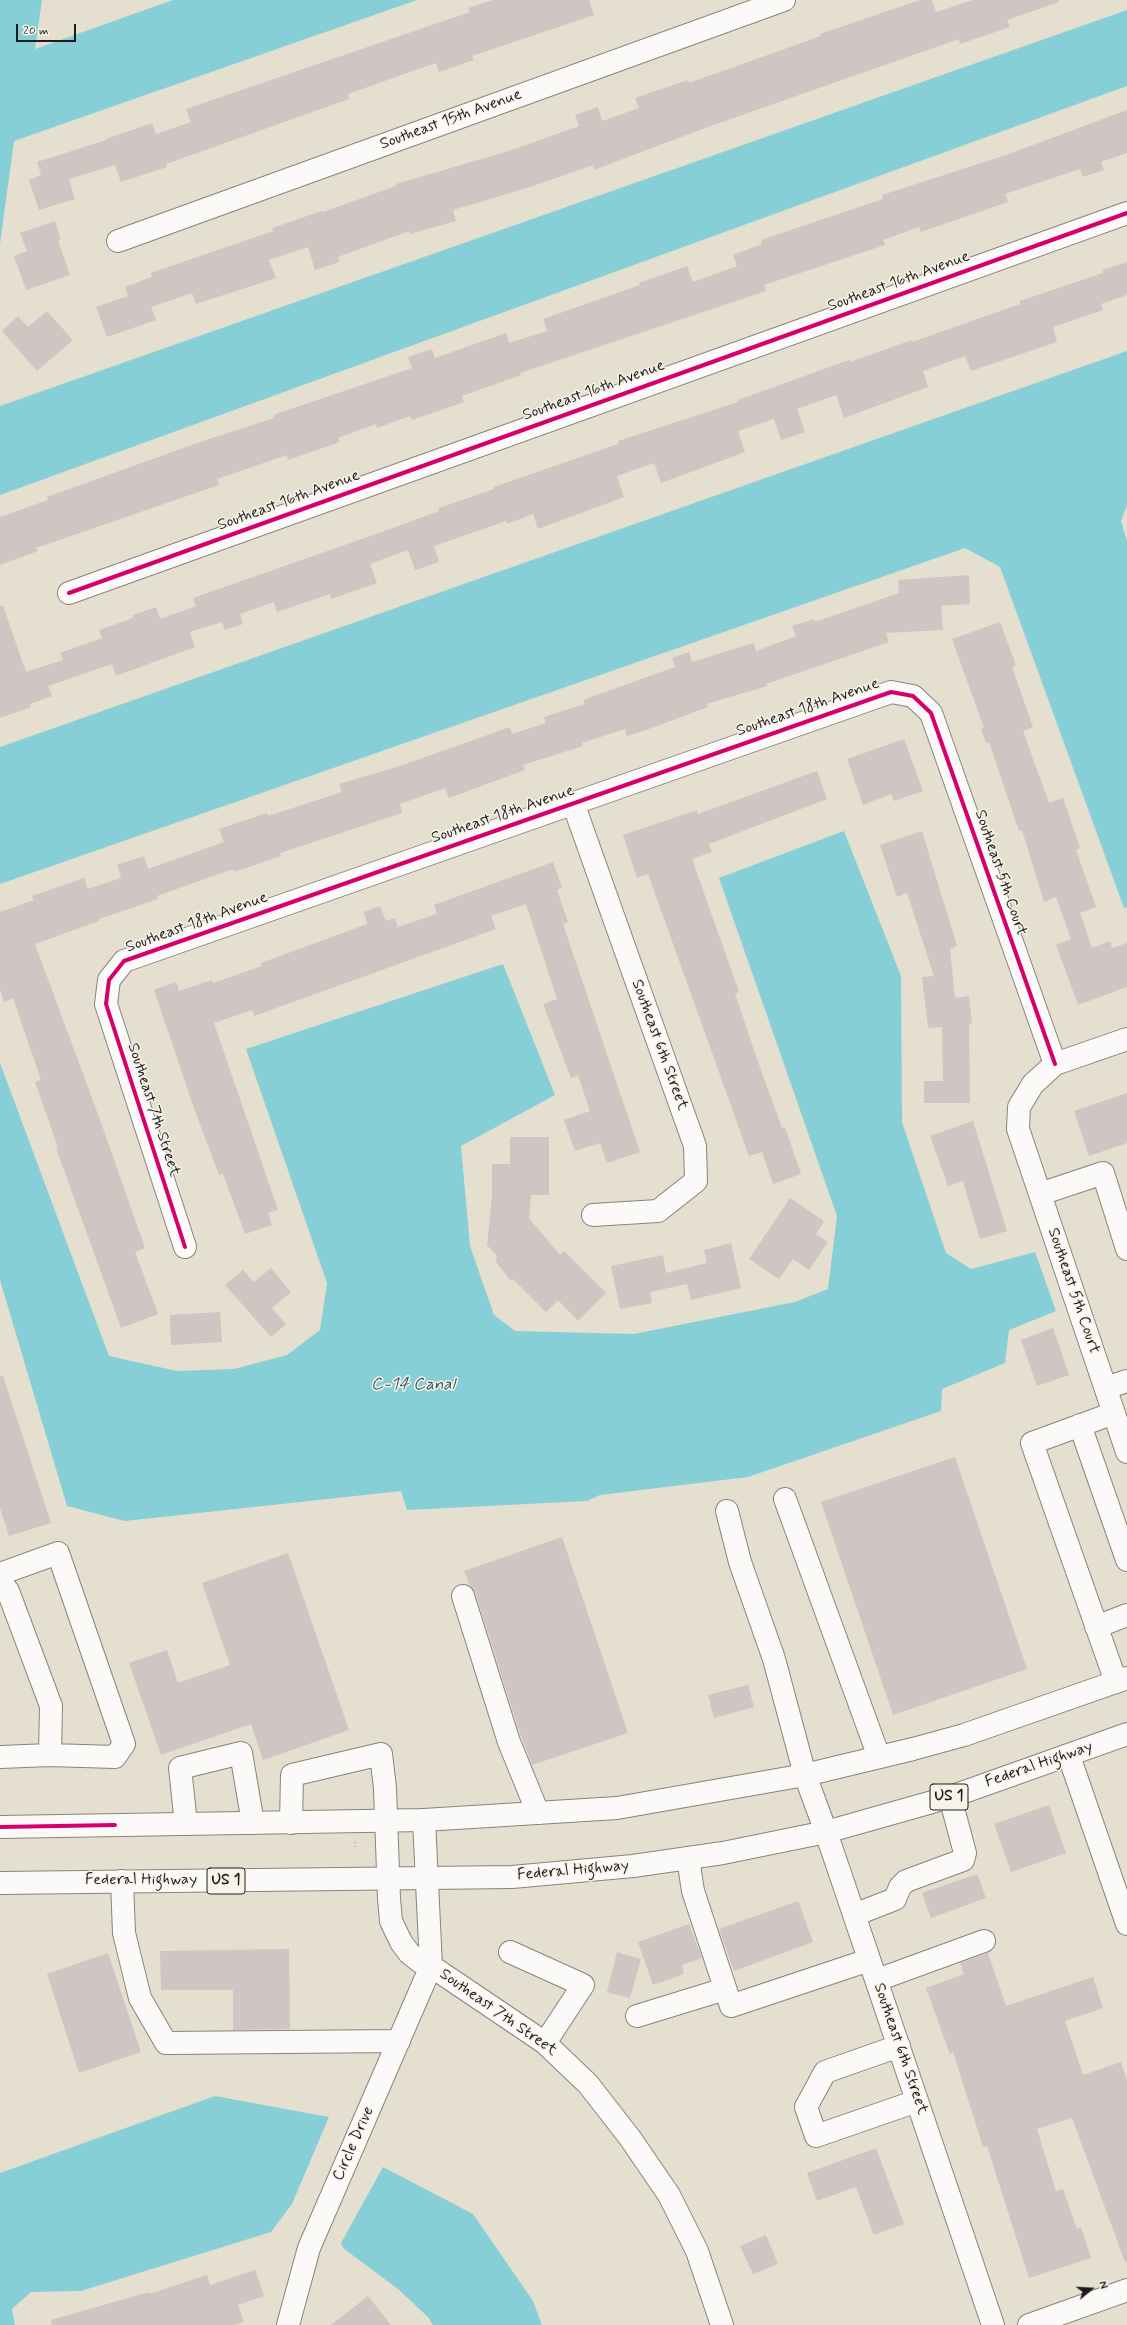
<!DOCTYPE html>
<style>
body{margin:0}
#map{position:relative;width:1127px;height:2325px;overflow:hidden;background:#e5dfcf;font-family:Mynerve,sans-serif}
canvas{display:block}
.north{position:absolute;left:1071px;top:2269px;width:40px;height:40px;-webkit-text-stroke:3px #f7f3e8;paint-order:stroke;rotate:72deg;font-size:11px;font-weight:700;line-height:16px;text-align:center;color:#1c1c1c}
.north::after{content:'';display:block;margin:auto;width:14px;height:18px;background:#1c1c1c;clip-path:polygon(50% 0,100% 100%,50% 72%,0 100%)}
.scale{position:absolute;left:16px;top:24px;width:60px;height:18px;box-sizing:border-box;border:2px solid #1c1c1c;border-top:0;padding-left:5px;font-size:12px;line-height:14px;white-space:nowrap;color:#1c1c1c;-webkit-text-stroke:3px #f7f3e8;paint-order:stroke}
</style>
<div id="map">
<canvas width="1127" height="2325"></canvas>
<div class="north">N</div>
<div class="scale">20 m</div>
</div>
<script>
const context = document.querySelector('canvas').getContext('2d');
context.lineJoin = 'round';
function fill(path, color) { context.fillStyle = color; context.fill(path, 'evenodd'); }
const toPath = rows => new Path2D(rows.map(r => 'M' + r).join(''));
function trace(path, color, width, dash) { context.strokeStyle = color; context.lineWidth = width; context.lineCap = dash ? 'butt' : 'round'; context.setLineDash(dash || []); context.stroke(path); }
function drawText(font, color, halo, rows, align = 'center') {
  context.font = font + ' Mynerve,sans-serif'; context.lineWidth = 3; context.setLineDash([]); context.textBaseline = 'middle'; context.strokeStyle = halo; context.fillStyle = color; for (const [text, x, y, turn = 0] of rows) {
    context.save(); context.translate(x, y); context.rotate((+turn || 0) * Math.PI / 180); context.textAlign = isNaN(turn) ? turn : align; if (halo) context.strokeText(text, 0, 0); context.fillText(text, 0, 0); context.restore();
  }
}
const water = toPath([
 [0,0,42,0,35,49,173,0,417,0,14,141,0,244],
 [1127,10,1127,86,0,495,0,406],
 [1127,351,1127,505,1121,521,1127,541,1127,907,1124,908,1000,567,965,548,0,884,0,747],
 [844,831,901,976,902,1122,946,1253,971,1269,1035,1252,1056,1311,1009,1330,1005,1363,942,1389,941,1411,748,1477,600,1495,587,1501,407,1510,401,1491,125,1521,67,1506,0,1280,0,1063,109,1356,177,1371,234,1369,287,1355,320,1330,327,1283,246,1049,503,964,555,1095,461,1146,470,1246,494,1315,515,1331,634,1334,795,1302,828,1289,837,1216,719,878],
 [215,2096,329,2117,292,2204,271,2232,81,2291,31,2292,12,2309,15,2325,0,2325,0,2173],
 [383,2167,473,2214,533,2301,542,2325,433,2325,428,2317,398,2289,343,2248,341,2243]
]);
const building = toPath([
 [493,0,589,0,594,15,472,56,474,60,439,72,436,63,407,73,348,94,349,99,166,164,167,167,121,182,115,165,69,179,75,199,39,210,29,180,41,175,37,162,106,140,106,139,152,123,156,134,191,122,186,109,470,12,468,8],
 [920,0,932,0,936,12,973,0,1058,0,1059,2,1007,20,1010,27,960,44,959,39,705,128,594,170,593,165,533,186,453,210,456,221,410,234,409,231,338,257,339,262,315,270,308,247,269,260,276,278,196,304,192,293,151,307,156,320,107,337,96,307,128,296,125,287,152,277,151,273,273,231,272,228,322,211,323,212,396,186,396,184,509,151,579,126,575,115,598,107,602,121,639,108,635,98,688,80,689,83,821,36,820,34],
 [1127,110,1127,153,1101,162,1104,170,1083,177,1080,169,1005,194,1008,202,921,232,919,227,883,240,885,245,764,285,766,291,520,373,521,375,462,396,464,402,412,420,410,416,377,428,376,424,338,438,340,442,288,460,287,455,217,479,219,485,36,548,38,551,0,565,0,517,48,500,47,497,203,441,274,418,273,415,412,368,408,357,432,349,435,358,506,333,509,343,547,331,543,319,640,285,639,283,687,266,693,282,737,266,733,255,762,244,761,240,883,199,882,195,1006,155],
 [55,221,61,240,58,241,70,275,26,290,14,256,27,251,20,233],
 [1127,262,1127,295,1101,304,1103,310,1053,327,1057,342,971,371,965,356,923,371,928,387,844,418,836,395,797,409,805,432,781,440,774,419,738,431,745,452,661,483,654,463,617,476,624,497,538,529,533,514,507,524,506,521,434,546,439,562,415,570,408,550,370,564,377,583,331,599,330,594,277,612,274,602,240,614,243,624,225,630,222,622,190,632,195,647,116,676,112,664,48,686,52,696,30,704,31,707,0,718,0,606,3,606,26,672,63,660,60,653,102,638,99,630,133,618,133,615,156,607,160,619,196,606,193,598,379,533,439,511,439,508,494,489,494,487,618,444,618,441,738,402,738,400,849,360,850,362,912,340,912,342,1020,304,1020,301,1103,273,1103,270],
 [47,311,73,340,37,371,2,331,18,316,28,327],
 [969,575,970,604,941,606,943,630,886,633,889,642,766,684,767,686,707,704,708,707,646,730,627,736,625,729,582,743,583,746,523,765,525,770,449,798,445,788,400,804,402,813,280,853,281,856,234,872,233,869,157,896,158,899,99,919,99,921,35,944,99,1117,145,1248,135,1252,158,1314,121,1328,56,1148,58,1147,35,1082,41,1080,13,998,4,1002,0,989,0,912,34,900,32,896,84,878,88,889,121,878,117,865,144,856,148,869,224,842,219,829,267,813,268,816,342,792,339,784,400,766,510,727,512,734,546,723,544,717,585,704,583,700,675,667,672,658,689,652,692,662,754,643,756,651,796,636,792,626,814,619,815,622,899,593,898,580],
 [1000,622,1016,665,1012,667,1033,727,1023,731,1049,803,1063,798,1080,848,1076,850,1096,907,1080,913,1092,948,1110,941,1112,948,1127,943,1127,987,1078,1005,1056,945,1071,939,1056,897,1044,902,1022,830,1019,831,989,742,986,743,981,729,984,728,952,639],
 [904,739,923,791,894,801,891,794,863,805,847,759],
 [817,771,827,799,709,844,712,852,692,859,739,992,735,993,756,1056,782,1128,785,1127,801,1174,773,1184,762,1152,749,1156,648,874,637,878,623,835,697,810,698,814],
 [922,831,957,946,950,949,955,998,969,996,972,1024,969,1024,970,1103,924,1103,924,1081,943,1081,942,1027,928,1028,922,977,934,976,907,893,897,897,880,845],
 [553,862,562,888,557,890,568,922,563,924,640,1152,607,1163,600,1143,575,1151,564,1120,590,1111,578,1075,571,1078,543,1004,557,999,526,904,491,916,496,929,254,1016,252,1010,214,1023,278,1210,268,1213,272,1225,245,1234,223,1174,219,1175,195,1111,154,990,176,982,179,991,212,980,213,983,262,966,261,963,367,924,364,912,380,906,386,921,395,918,398,927,437,914,434,905],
 [1127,1093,1127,1143,1089,1156,1074,1111],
 [973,1121,1007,1231,980,1239,963,1181,948,1186,930,1136],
 [510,1137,549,1137,549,1195,531,1195,529,1218,560,1255,564,1251,606,1293,578,1321,558,1300,546,1312,513,1279,511,1281,496,1262,497,1256,487,1245,492,1198,492,1164,510,1164],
 [790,1198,824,1221,816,1234,828,1242,809,1270,793,1259,779,1279,749,1259],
 [731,1243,741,1288,691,1300,687,1284,650,1292,652,1303,620,1309,611,1266,663,1255,666,1273,707,1263,704,1250],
 [271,1268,291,1292,272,1308,286,1324,271,1337,225,1285,243,1270,254,1282],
 [220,1312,222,1342,171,1345,170,1315],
 [1053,1328,1069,1375,1037,1386,1021,1340],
 [0,1376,3,1376,51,1523,9,1536,0,1508],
 [955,1457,1027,1669,893,1715,821,1502],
 [562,1537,628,1733,532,1765,519,1731,475,1592,470,1586,464,1571],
 [288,1553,349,1730,263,1760,251,1724,161,1755,129,1663,167,1650,178,1683,230,1665,202,1583],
 [748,1685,754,1707,714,1718,708,1695],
 [1049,1805,1066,1853,1011,1872,994,1824],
 [977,1874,986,1898,931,1918,922,1893],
 [798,1901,813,1942,734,1971,719,1929],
 [689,1924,702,1958,682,1965,684,1974,653,1985,638,1942],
 [289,1949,290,2029,233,2030,233,1990,161,1990,160,1951],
 [617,1952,641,1959,630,1998,607,1992],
 [108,1953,141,2052,79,2073,47,1974],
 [988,1953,1006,2006,1093,1977,1103,2008,1065,2021,1083,2075,1121,2062,1127,2081,1127,2262,1125,2262,1072,2118,1037,2129,1056,2191,1063,2189,1077,2229,1081,2227,1091,2258,1029,2278,987,2146,983,2147,953,2052,950,2054,926,1988,964,1974,960,1963],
 [876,2148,904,2224,874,2235,856,2187,817,2201,807,2173],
 [766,2235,778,2264,753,2274,740,2246],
 [255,2270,264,2296,238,2305,244,2322,234,2325,52,2325,51,2320,149,2292,149,2294,207,2275,210,2285],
 [368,2296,391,2325,331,2325]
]);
const path = toPath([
 [355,1842,355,1849]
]);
const minor = toPath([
 [118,241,784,0],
 [69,593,1127,213],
 [573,803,695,1146,696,1181,658,1211,593,1215],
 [1127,1039,1055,1064,1033,1084,1019,1107,1018,1129,1127,1452],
 [1040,1194,1103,1173,1127,1249],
 [185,1247,106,1004,109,980,124,961,891,692,913,696,931,713,1055,1064],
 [1106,1388,1127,1381],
 [1114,1413,1032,1443,1116,1682],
 [1080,1425,1127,1560],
 [785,1499,879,1757],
 [727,1511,740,1562,774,1659,805,1775,826,1832,993,2325],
 [0,1574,58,1553,124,1744,115,1757,50,1755],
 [0,1581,8,1591,51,1706,50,1755,0,1757],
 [463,1596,509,1742,538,1813],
 [1096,1627,1127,1615],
 [1069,1756,1127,1924],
 [291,1823,292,1775,381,1754,385,1788,389,1899,391,1921,401,1942,409,1953,419,1961,431,1966,545,2043,588,2084,630,2138,669,2195,697,2251,722,2325],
 [186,1824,180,1768,241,1753,253,1823],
 [688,1858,693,1891,731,2006,869,1960],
 [122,1881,124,1933,140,1998,166,2043,399,2041],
 [854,1915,895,1899,900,1887,906,1881,963,1860,965,1853,950,1797],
 [510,1952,583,1985,545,2043],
 [877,1980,984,1941],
 [637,2016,725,1989],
 [899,2046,825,2072,806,2107,816,2136,917,2101],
 [288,2325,309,2248,431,1966,424,1820],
 [1029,2325,1127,2290]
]);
const major = toPath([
 [0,1827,424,1820,617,1808,805,1775,913,1749,964,1735,1127,1678],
 [0,1883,512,1877,633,1866,723,1853,826,1832,950,1797,1127,1734]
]);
const cycleway = toPath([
 [69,593,1127,213],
 [185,1247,106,1004,109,980,124,961,891,692,913,696,931,713,1055,1064],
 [0,1827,115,1825]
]);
const shields = [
 [949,1797,38],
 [226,1881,38]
];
const shieldNames = [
 ["US 1",949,1797],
 ["US 1",226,1881]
];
const streetNames = [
 ["Southeast 15th Avenue",451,120,-20],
 ["Southeast 16th Avenue",899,282,-20],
 ["Southeast 16th Avenue",594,391,-20],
 ["Southeast 16th Avenue",289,501,-20],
 ["Southeast 18th Avenue",808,708,-19],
 ["Southeast 18th Avenue",503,815,-19],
 ["Southeast 5th Court",1000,873,71],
 ["Southeast 18th Avenue",197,923,-20],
 ["Southeast 6th Street",659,1045,70],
 ["Southeast 7th Street",153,1110,72],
 ["Southeast 5th Court",1073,1291,71],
 ["Federal Highway",1039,1765,-19],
 ["Federal Highway",573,1871,-5],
 ["Federal Highway",141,1881],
 ["Southeast 7th Street",498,2013,35],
 ["Southeast 6th Street",900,2049,71],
 ["Circle Drive",354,2144,-66]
];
const waterNames = [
 ["C-14 Canal",413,1385]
];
fill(water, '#86cfd6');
fill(building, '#cfc5c3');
trace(minor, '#87847b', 24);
trace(major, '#87847b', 24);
trace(path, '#b8b7b4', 2.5, [1, 3]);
trace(minor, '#fbfaf8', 22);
trace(major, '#fbfaf8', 22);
trace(cycleway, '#d6006c', 4);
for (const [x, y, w] of shields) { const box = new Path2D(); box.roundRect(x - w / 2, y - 13, w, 26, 3); context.fillStyle = '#f7f3e8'; context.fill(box); trace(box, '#1c1c1c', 1); }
drawText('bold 15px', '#1c1c1c', null, shieldNames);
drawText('16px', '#1c1c1c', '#f7f3e8', streetNames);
drawText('italic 17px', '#33585e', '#f7f3e8', waterNames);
</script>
